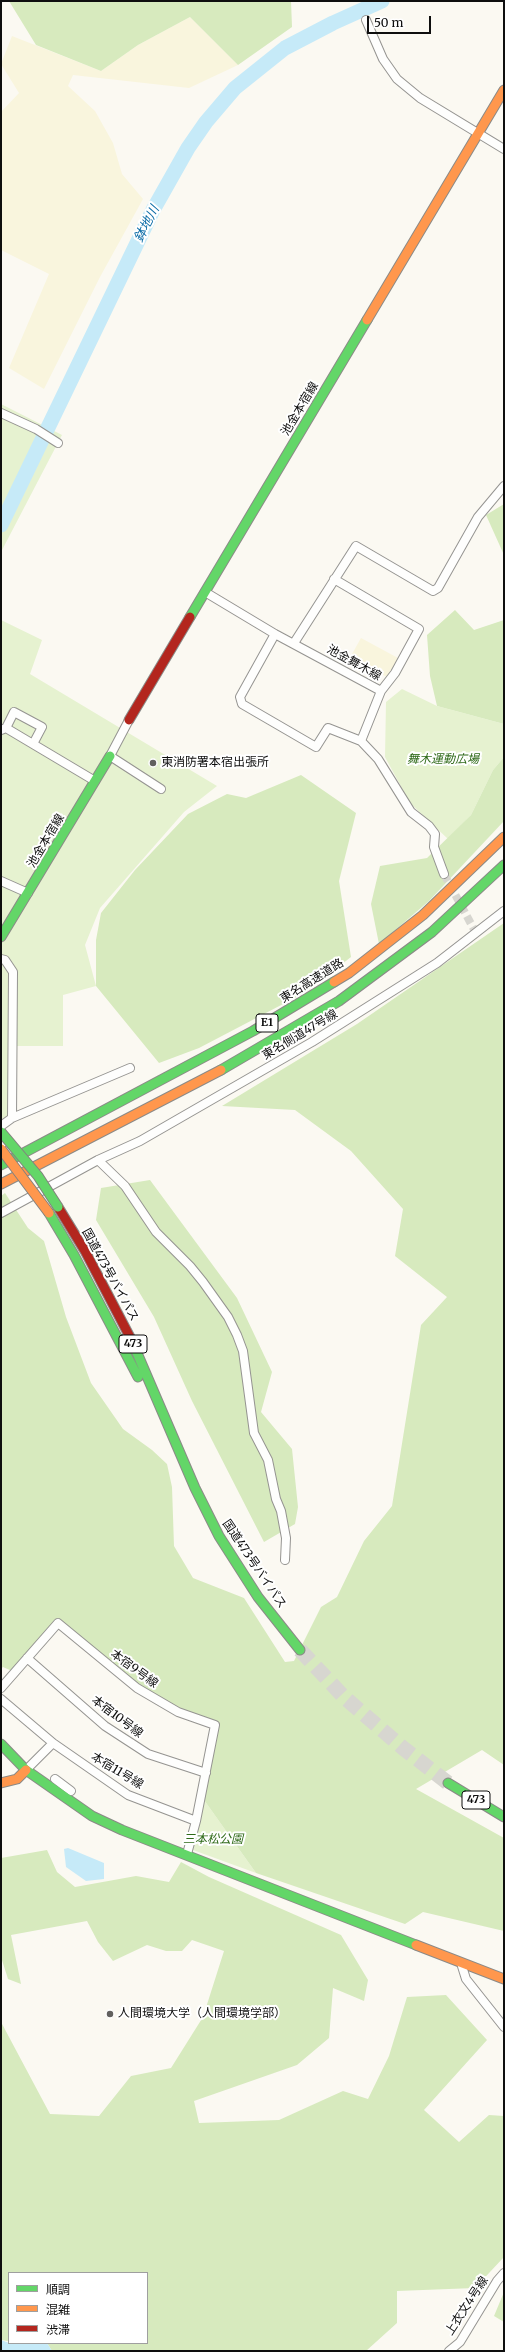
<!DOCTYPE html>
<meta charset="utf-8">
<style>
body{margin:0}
#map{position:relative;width:505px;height:2352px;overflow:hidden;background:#fbf9f2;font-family:Merriweather,"Noto Sans JP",serif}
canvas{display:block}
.frame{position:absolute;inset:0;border:2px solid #0e0e0e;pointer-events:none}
.legend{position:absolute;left:8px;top:2272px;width:140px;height:72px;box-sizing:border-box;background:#fff;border:1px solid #9f9f9f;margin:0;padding:5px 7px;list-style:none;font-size:12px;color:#0e0e0e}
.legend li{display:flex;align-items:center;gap:8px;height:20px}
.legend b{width:20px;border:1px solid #9f9f9f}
.scale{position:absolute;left:367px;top:16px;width:64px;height:18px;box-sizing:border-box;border:2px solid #0e0e0e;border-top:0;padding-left:5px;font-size:12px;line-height:14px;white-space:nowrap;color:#0e0e0e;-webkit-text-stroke:3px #fff;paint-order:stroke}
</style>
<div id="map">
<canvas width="505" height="2352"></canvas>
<div class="frame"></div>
<ul class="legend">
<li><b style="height:5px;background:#63d668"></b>順調</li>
<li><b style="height:5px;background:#ff974d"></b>混雑</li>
<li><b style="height:5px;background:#b3261e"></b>渋滞</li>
</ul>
<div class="scale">50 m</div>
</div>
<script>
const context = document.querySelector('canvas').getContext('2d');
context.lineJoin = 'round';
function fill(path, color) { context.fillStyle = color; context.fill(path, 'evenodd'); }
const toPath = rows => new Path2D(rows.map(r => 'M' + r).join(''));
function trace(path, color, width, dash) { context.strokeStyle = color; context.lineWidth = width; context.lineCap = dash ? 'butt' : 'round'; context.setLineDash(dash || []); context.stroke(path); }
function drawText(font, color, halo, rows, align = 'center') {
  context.font = font + ' Merriweather,"Noto Sans JP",serif'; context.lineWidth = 4; context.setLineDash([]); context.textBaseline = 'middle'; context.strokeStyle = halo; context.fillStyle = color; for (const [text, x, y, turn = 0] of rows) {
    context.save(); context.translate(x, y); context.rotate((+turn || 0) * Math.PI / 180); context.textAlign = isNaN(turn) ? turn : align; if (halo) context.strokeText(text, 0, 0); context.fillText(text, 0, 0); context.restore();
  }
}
const farmland = toPath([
 [190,17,238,65,189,88,73,75,68,86,95,111,113,143,122,174,143,199,100,277,44,389,9,368,49,274,1,250,1,112,19,93,1,64,12,36,101,71,138,45],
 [361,638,398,658,387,677,367,667,362,673,347,663]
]);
const green = toPath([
 [1,404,62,435,1,552],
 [1,620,42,640,30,674,217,786,184,812,100,908,85,945,96,986,63,995,63,1046,15,1046,16,1111,1,1127],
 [402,689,437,706,504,724,504,757,493,770,471,815,448,839,410,803,385,757,386,702],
 [204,1800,256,1873,193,1850]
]);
const forest = toPath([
 [9,1,291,1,292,27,238,65,190,17,138,45,101,71,36,45],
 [504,504,504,555,486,515],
 [455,610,474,630,504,620,504,724,437,706,430,676,427,635],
 [504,757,504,821,429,901,379,944,371,904,380,866,427,858,471,815,493,770],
 [301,775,356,813,339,881,351,957,306,992,199,1048,159,1063,96,986,96,940,101,913,135,870,188,814,227,794,246,798],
 [504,923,504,1765,482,1750,416,1789,504,1838,504,1931,423,1912,405,1924,256,1873,204,1800,217,1724,180,1710,139,1685,59,1620,12,1671,3,1667,1,1669,1,1196,5,1193,28,1228,44,1241,66,1317,91,1383,123,1429,152,1450,167,1464,172,1487,174,1546,193,1578,244,1598,285,1662,294,1661,321,1607,337,1597,364,1541,392,1506,421,1325,447,1297,395,1256,403,1209,351,1151,295,1110,222,1106,357,1024],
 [150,1180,237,1298,272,1372,261,1412,292,1449,298,1507,295,1524,264,1542,192,1401,154,1317,96,1220,101,1188],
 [47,1850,57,1872,75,1887,136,1876,169,1882,181,1862,209,1877,341,1935,368,1980,364,2001,333,1988,329,2038,297,2065,194,2101,199,2123,279,2120,343,2091,368,2099,389,2056,407,1997,446,1995,487,2040,424,2110,459,2142,489,2115,504,2116,504,2257,475,2288,397,2291,397,2323,366,2351,52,2351,47,2343,147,2343,147,2273,9,2273,9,2341,1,2340,1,2022,50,2114,99,2116,131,2076,171,2068,203,2017,224,1951,192,1940,182,1951,166,1951,147,1945,113,1961,98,1942,87,1921,11,1935,21,1984,8,1979,1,1957,1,1858],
 [504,2292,504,2322,494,2316]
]);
const water = toPath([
 [68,1848,104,1863,104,1879,86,1881,66,1867,64,1849],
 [1,2340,9,2343,47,2343,52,2351,1,2351]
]);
const river = toPath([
 [1,525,153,210,188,148,206,122,235,88,285,48,333,23,382,1]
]);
const streetTunnel = toPath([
 [444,874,476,933]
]);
const highwayTunnel = toPath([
 [300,1650,344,1697,403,1748,448,1783]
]);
const street = toPath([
 [366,20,383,59,397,79,420,98,504,149],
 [1,413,36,429,58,443],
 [334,579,419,629,395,673,381,691,361,741],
 [205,592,275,634,381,691],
 [275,634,240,697,242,704,316,747,328,728,361,741,378,759,411,812,429,826,435,834,434,847,444,874],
 [294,643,356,546,433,591,438,588,478,517,504,486],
 [129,720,110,756,161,789],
 [6,728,14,712,42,727,33,744],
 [1,730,6,728,95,781],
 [1,881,28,893],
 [1,959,5,960,13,972,12,1118],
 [1,1126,12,1118,130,1068],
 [98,1160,125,1186,156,1232,190,1266,203,1282,228,1317,237,1335,243,1351,254,1433,268,1460,276,1499,281,1511,286,1538,285,1560],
 [1,1213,98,1160,140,1141,312,1042,437,963,504,911],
 [27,1658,105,1726,148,1754,206,1773],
 [1,1688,58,1623,137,1688,178,1712,215,1725,196,1821,187,1854],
 [1,1699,53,1743,128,1795,196,1821],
 [26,1770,53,1743],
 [55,1779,71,1791],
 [461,1963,466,1979,504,2027],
 [449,2351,460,2342,497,2281,504,2273]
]);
const fast = toPath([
 [190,617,367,320],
 [1,937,110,756],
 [221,1070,339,1001,432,932,504,865],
 [1,1165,253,1031,334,982],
 [49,1213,74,1255,138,1377],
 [131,1339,195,1488,219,1536,258,1597,300,1650],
 [1,1744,26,1770,92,1816,122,1830,416,1945],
 [448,1783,504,1817]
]);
const slow = toPath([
 [367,320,504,90],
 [334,982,349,973,423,915,504,837],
 [1,1184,221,1070],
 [1,1783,17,1779,26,1770],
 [416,1945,504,1979]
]);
const jam = toPath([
 [129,720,190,617],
 [58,1207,85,1251,131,1339]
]);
const fastBridge = toPath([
 [1,1132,38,1176,58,1207]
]);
const slowBridge = toPath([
 [1,1149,49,1213]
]);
const markers = [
 [153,763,4,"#61605e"],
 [110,2014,4,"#61605e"]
];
const shields = [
 [267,1023,22],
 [133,1344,28],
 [476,1800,28]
];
const shieldNames = [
 ["E1",267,1023],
 ["473",133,1344],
 ["473",476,1800]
];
const streetNames = [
 ["池金本宿線",300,409,-59],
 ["池金舞木線",354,663,29],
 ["池金本宿線",46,841,-59],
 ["東名高速道路",312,981,-32],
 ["東名側道47号線",300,1035,-31],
 ["国道473号バイパス",110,1275,61],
 ["国道473号バイパス",254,1564,56],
 ["本宿9号線",134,1669,36],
 ["本宿10号線",117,1717,37],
 ["本宿11号線",117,1771,31],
 ["上衣文4号線",467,2306,-57]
];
const parkNames = [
 ["舞木運動広場",443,760],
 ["三本松公園",213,1840]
];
const poiNames = [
 ["東消防署本宿出張所",161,763],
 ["人間環境大学（人間環境学部）",118,2014]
];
const waterNames = [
 ["鉢地川",147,224,-63]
];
fill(farmland, '#f9f5dd');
fill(green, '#e6f2d0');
fill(forest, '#d7eabe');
fill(water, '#c6eaf8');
trace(river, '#c6eaf8', 15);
trace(streetTunnel, '#d7d6d0', 8, [8, 4]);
trace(highwayTunnel, '#d7d6d0', 15, [15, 8]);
trace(street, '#959491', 10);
trace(fast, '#8b8a87', 11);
trace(slow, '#8b8a87', 11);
trace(jam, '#8b8a87', 11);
trace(street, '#fefefd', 8);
trace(fast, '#63d668', 9);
trace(slow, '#ff974d', 9);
trace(jam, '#b3261e', 9);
trace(fastBridge, '#82817e', 11, []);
trace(slowBridge, '#82817e', 11, []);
trace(fastBridge, '#63d668', 9);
trace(slowBridge, '#ff974d', 9);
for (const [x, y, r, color] of markers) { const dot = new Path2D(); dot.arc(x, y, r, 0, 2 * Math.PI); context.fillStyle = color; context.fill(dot); trace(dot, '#fff', 1.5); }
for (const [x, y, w] of shields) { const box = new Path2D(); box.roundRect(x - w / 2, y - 9, w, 18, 3); context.fillStyle = '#fff'; context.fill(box); trace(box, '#0e0e0e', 1); }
drawText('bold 11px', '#0e0e0e', null, shieldNames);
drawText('12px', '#0e0e0e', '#fff', streetNames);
drawText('italic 12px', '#2f6a19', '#fff', parkNames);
drawText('12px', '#0e0e0e', '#fff', poiNames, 'left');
drawText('italic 13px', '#0e6ea8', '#fff', waterNames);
</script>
